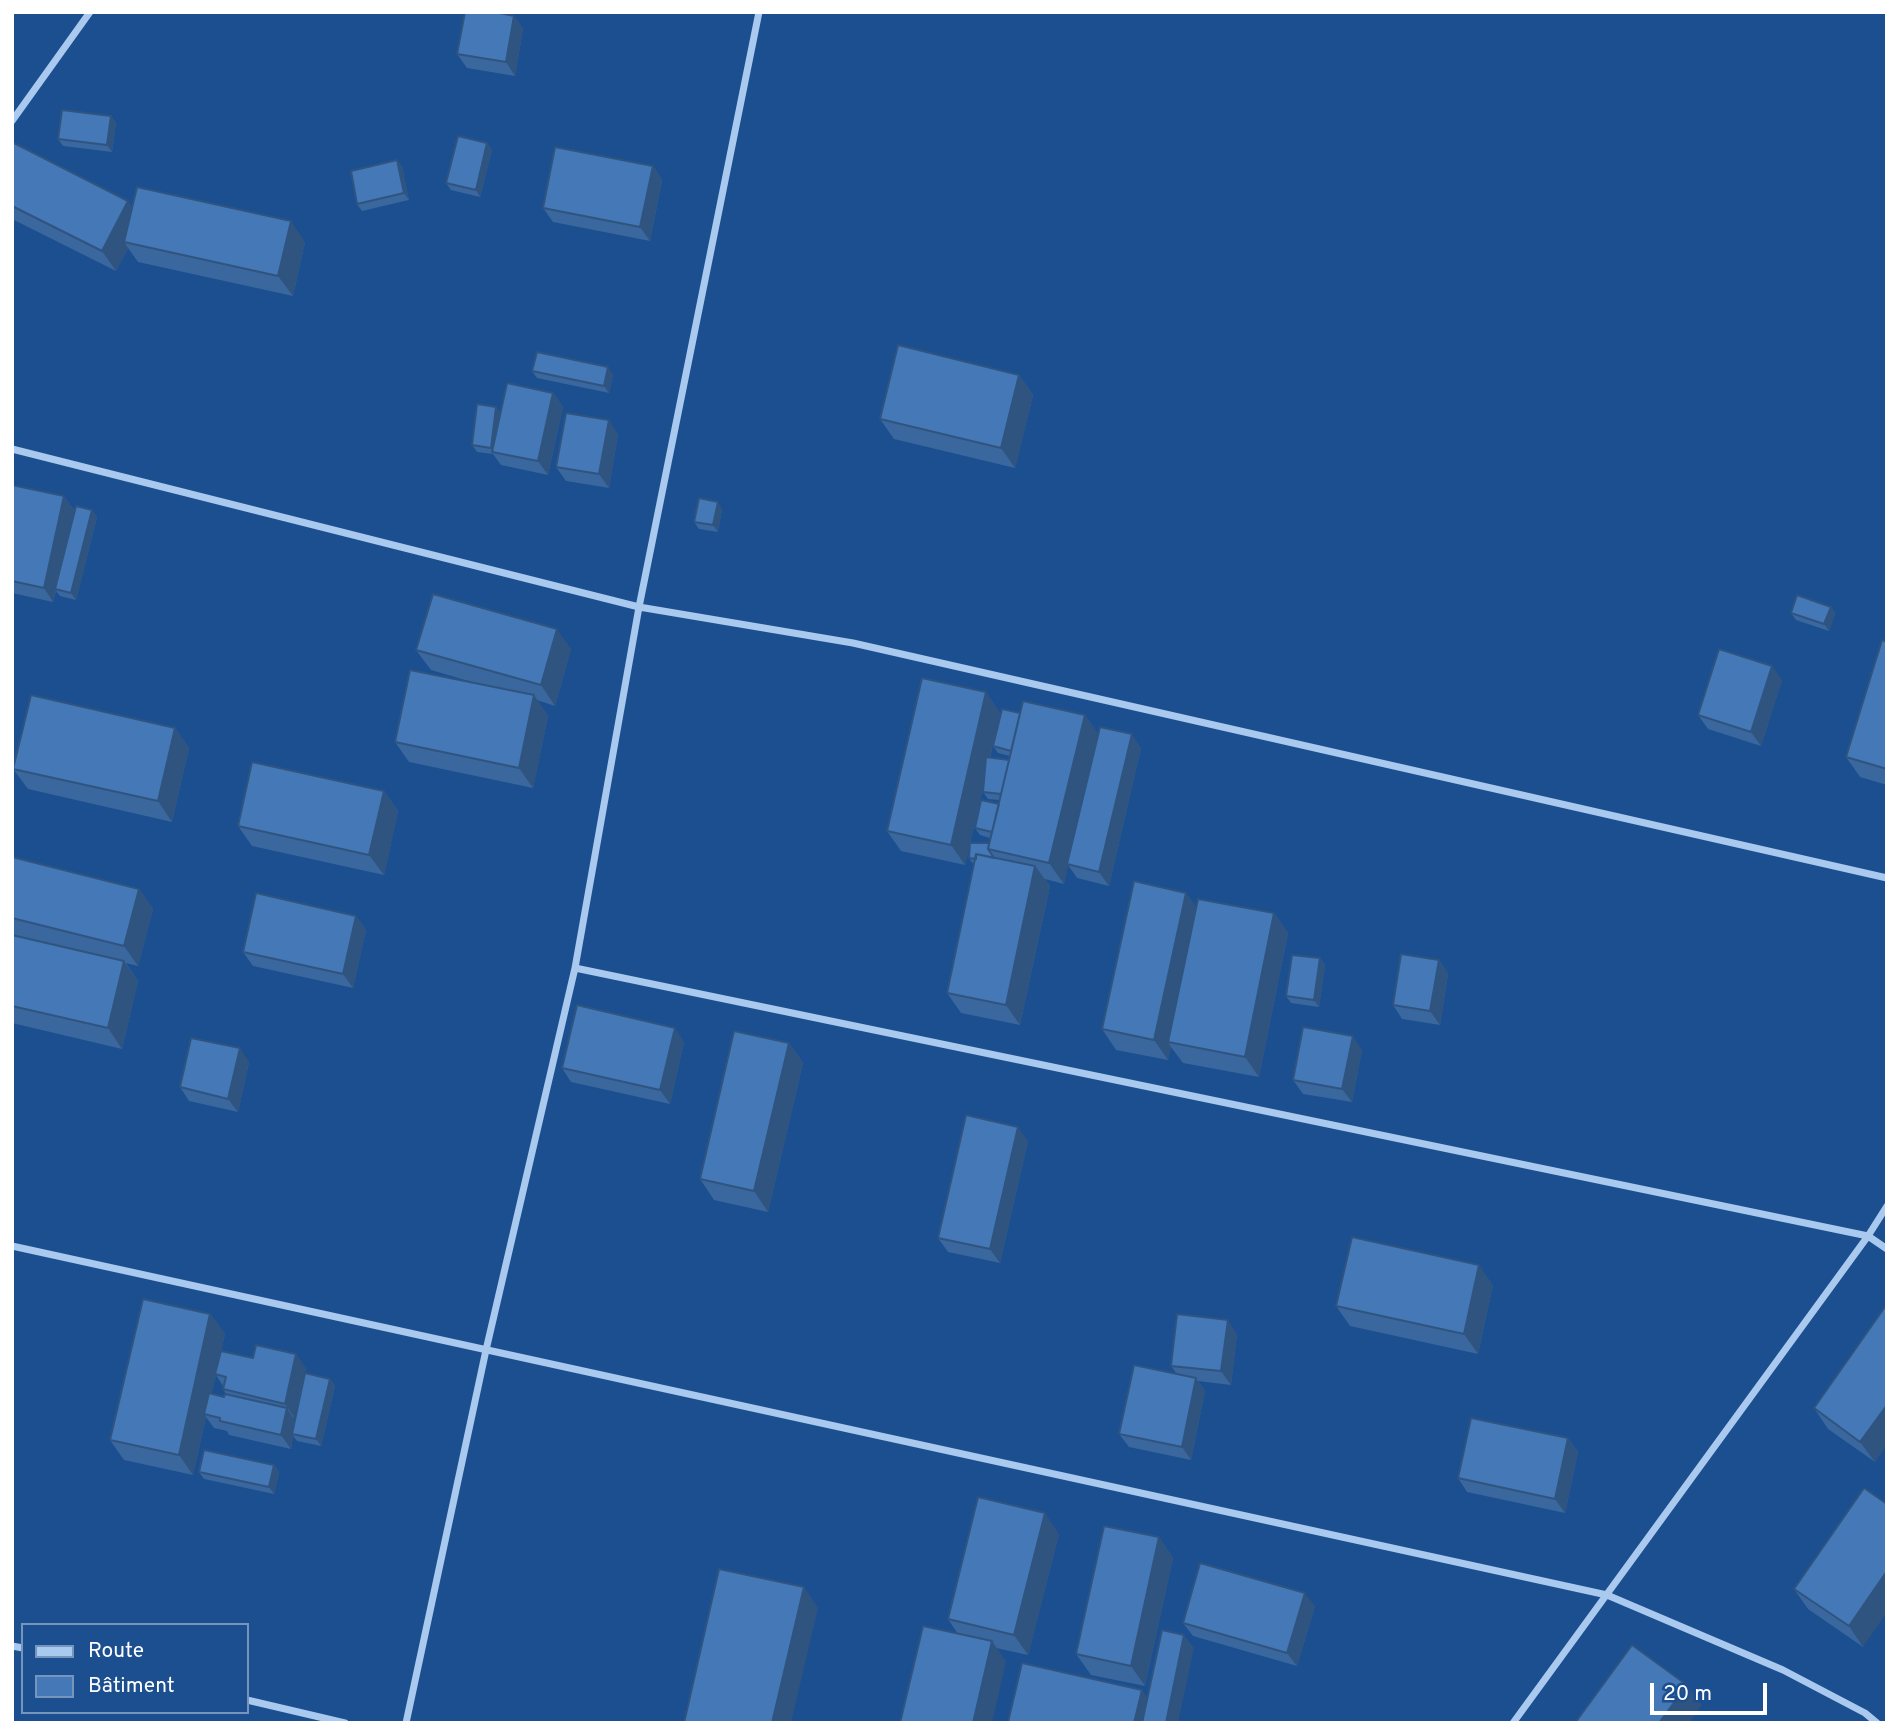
<!DOCTYPE html>
<meta charset="utf-8">
<style>
body{margin:0}
#map{position:relative;width:1899px;height:1735px;overflow:hidden;background:#1b4f8f;font-family:Overpass,sans-serif}
canvas{display:block}
.frame{position:absolute;inset:0;border:14px solid #fff;pointer-events:none}
.legend{position:absolute;left:21px;top:1623px;width:228px;height:91px;box-sizing:border-box;background:#1b4f8f;border:2px solid #7695bc;margin:0;padding:9px 12px;list-style:none;font-size:21px;color:#fff}
.legend li{display:flex;align-items:center;gap:14px;height:35px}
.legend b{width:35px;border:2px solid #7695bc}
.scale{position:absolute;left:1650px;top:1683px;width:117px;height:32px;box-sizing:border-box;border:4px solid #fff;border-top:0;padding-left:9px;font-size:21px;line-height:24px;white-space:nowrap;color:#fff;-webkit-text-stroke:5px #1b4f8f;paint-order:stroke}
</style>
<div id="map">
<canvas width="1899" height="1735"></canvas>
<div class="frame"></div>
<ul class="legend">
<li><b style="height:9px;background:#a9c9ee"></b>Route</li>
<li><b style="height:19px;background:#4478b7"></b>Bâtiment</li>
</ul>
<div class="scale">20 m</div>
</div>
<script>
const context = document.querySelector('canvas').getContext('2d');
context.lineJoin = 'round';
const toPath = rows => new Path2D(rows.map(r => 'M' + r).join(''));
function trace(path, color, width, dash) { context.strokeStyle = color; context.lineWidth = width; context.lineCap = dash ? 'butt' : 'round'; context.setLineDash(dash || []); context.stroke(path); }
function fill(path, color) { context.fillStyle = color; context.fill(path, 'evenodd'); }
const minor = toPath([
 [12,121,90,12],
 [12,449,639,607,853,643,1887,878],
 [575,968,1868,1236,1887,1249],
 [12,1246,1607,1595,1783,1670,1865,1713,1877,1723],
 [12,1646,23,1648],
 [247,1700,345,1723],
 [406,1723,486,1350,575,968,639,607,759,12],
 [1513,1723,1868,1236,1887,1206]
]);
const wall = toPath([
 [514,16,523,29,515,76,467,68,457,54],
 [111,116,116,123,112,152,63,146,58,139],
 [12,142,132,207,305,242,293,296,138,262,128,248,116,271,12,219],
 [487,143,492,150,480,197,451,190,446,183],
 [397,160,402,167,409,200,362,211,357,204],
 [653,166,662,180,650,241,553,222,543,208],
 [532,371,613,374,609,393,537,378],
 [1019,375,1033,395,1015,468,894,439,880,419],
 [553,393,563,407,548,475,501,465,493,454,477,452,472,445,496,407,500,413],
 [618,434,609,488,566,481,556,467],
 [12,485,64,496,74,510,65,549,92,510,97,517,76,600,60,596,56,591,53,602,12,593],
 [722,509,718,532,699,529,694,522],
 [1831,607,1835,613,1829,631,1796,620,1791,613],
 [1887,642,1887,785,1860,777,1846,757],
 [571,649,555,706,537,700,548,716,533,788,409,762,395,742,482,685,431,670,416,650],
 [1782,680,1761,746,1708,729,1698,715],
 [986,692,1000,713,990,758,1009,760,1010,756,998,753,993,746,1020,713,1085,715,1098,734,1141,748,1109,886,1077,878,1068,865,1064,884,1045,879,1050,886,1020,1025,961,1013,947,993,974,865,969,858,969,846,965,865,901,851,887,831],
 [984,783,983,792,988,799,999,800,999,804,975,828,980,835,990,838,989,843,970,843],
 [175,728,189,748,172,822,28,789,13,769],
 [384,791,398,811,384,875,252,846,238,826],
 [12,857,139,889,153,909,138,966,126,963,138,981,122,1049,12,1023],
 [1186,893,1196,907,1274,913,1288,933,1259,1077,1183,1063,1171,1047,1168,1060,1116,1050,1102,1029],
 [356,916,366,930,353,988,253,966,243,952],
 [1320,958,1325,965,1319,1007,1291,1003,1286,996],
 [1439,960,1448,974,1440,1025,1402,1019,1393,1005],
 [684,1042,670,1104,571,1082,562,1068],
 [789,1043,803,1063,768,1212,714,1200,700,1179],
 [1362,1050,1352,1102,1303,1094,1293,1080],
 [249,1062,238,1112,189,1101,180,1087],
 [1028,1141,1000,1263,948,1252,938,1238],
 [1493,1285,1478,1354,1350,1326,1336,1306],
 [1887,1304,1875,1462,1828,1429,1814,1408],
 [210,1314,225,1334,221,1351,253,1358,306,1368,294,1417,293,1417,295,1420,330,1379,335,1386,321,1446,297,1441,293,1436,291,1449,229,1435,227,1431,214,1428,206,1417,193,1475,124,1460,110,1440],
 [216,1375,223,1386,223,1389,226,1394,224,1397,211,1394],
 [1237,1334,1231,1385,1198,1381,1205,1391,1191,1460,1129,1447,1119,1434,1177,1374,1171,1366],
 [1568,1438,1578,1452,1565,1513,1467,1492,1458,1478],
 [274,1465,279,1472,274,1494,204,1479,199,1472],
 [1887,1504,1863,1647,1808,1609,1794,1589],
 [1059,1534,1028,1655,996,1648,1006,1662,958,1634,948,1619],
 [1159,1537,1173,1558,1145,1686,1091,1675,1076,1654],
 [1315,1606,1297,1666,1193,1636,1183,1623]
]);
const shadedWall = toPath([
 [514,16,523,29,515,76,506,62],
 [111,116,116,123,112,152,107,145],
 [487,143,492,150,480,197,476,190],
 [397,160,402,167,409,200,404,193],
 [653,166,662,180,650,241,640,227],
 [128,201,142,221,124,242,128,248,116,271,102,251],
 [291,221,305,242,293,296,278,276],
 [608,367,613,374,609,393,604,386],
 [1019,375,1033,395,1015,468,1001,448],
 [553,393,563,407,548,475,538,461],
 [496,407,501,414,494,452,491,448],
 [609,420,618,434,609,488,599,474],
 [64,496,74,510,53,602,44,588],
 [718,502,722,509,718,532,713,525],
 [92,510,97,517,76,600,71,593],
 [1831,607,1835,613,1829,631,1824,624],
 [557,629,571,649,555,706,541,685],
 [1772,666,1782,680,1761,746,1751,732],
 [986,692,1000,713,965,865,951,845],
 [534,695,548,716,533,788,519,768],
 [1085,715,1099,735,1064,884,1049,863],
 [175,728,189,748,172,822,158,801],
 [1132,734,1141,748,1109,886,1099,872],
 [384,791,398,811,384,875,369,855],
 [1035,866,1050,886,1020,1025,1006,1005],
 [139,889,153,909,138,966,124,946],
 [1186,893,1201,913,1168,1042,1171,1047,1168,1060,1154,1040],
 [1274,913,1288,933,1259,1077,1245,1057],
 [356,916,366,930,353,988,343,974],
 [1320,958,1325,965,1319,1007,1314,1000],
 [1439,960,1448,974,1440,1025,1430,1011],
 [124,961,138,981,122,1049,108,1028],
 [675,1028,684,1042,670,1104,660,1090],
 [1353,1036,1362,1050,1352,1102,1342,1089],
 [789,1043,803,1063,768,1212,754,1191],
 [240,1048,249,1062,238,1112,228,1099],
 [1018,1127,1028,1141,1000,1263,990,1249],
 [1479,1265,1493,1285,1478,1354,1464,1334],
 [210,1314,225,1334,207,1415,204,1414,206,1417,193,1475,179,1455],
 [1228,1320,1237,1334,1231,1385,1221,1371],
 [296,1354,306,1368,294,1417,285,1404],
 [1196,1378,1205,1391,1191,1460,1182,1447],
 [330,1379,335,1386,321,1446,316,1439],
 [1887,1405,1887,1445,1875,1462,1860,1442],
 [287,1408,296,1422,292,1434,293,1436,291,1449,281,1435],
 [1568,1438,1578,1452,1565,1513,1555,1499],
 [274,1465,279,1472,274,1494,269,1487],
 [1045,1513,1059,1534,1028,1655,1014,1635],
 [1159,1537,1173,1558,1145,1686,1131,1666],
 [1887,1571,1887,1612,1863,1647,1849,1626],
 [804,1587,818,1608,791,1723,772,1723],
 [1305,1593,1315,1606,1297,1666,1287,1653],
 [1184,1635,1194,1648,1178,1723,1166,1723],
 [992,1641,1006,1662,992,1723,973,1723],
 [1687,1685,1702,1705,1689,1723,1659,1723],
 [1142,1690,1156,1711,1153,1723,1134,1723]
]);
const building = toPath([
 [465,12,495,12,514,16,506,62,457,54,465,12],
 [62,110,111,116,107,145,58,139,62,110],
 [458,136,487,143,476,190,446,183,458,136],
 [12,142,128,201,102,251,12,206,12,142],
 [555,147,653,166,640,227,543,208,555,147],
 [397,160,404,193,357,204,351,171,397,160],
 [137,187,291,221,278,276,124,242,137,187],
 [898,345,1019,375,1001,448,880,419,898,345],
 [537,352,608,367,604,386,532,371,537,352],
 [507,383,553,393,538,461,492,452,507,383],
 [477,404,496,407,491,448,472,445,477,404],
 [566,413,609,420,599,474,556,467,566,413],
 [12,485,64,496,44,588,12,581,12,485],
 [699,498,718,502,713,525,694,522,699,498],
 [76,506,92,510,71,593,55,589,76,506],
 [433,594,557,629,541,685,416,650,433,594],
 [1797,595,1831,607,1824,624,1791,613,1797,595],
 [1882,640,1887,642,1887,769,1846,757,1882,640],
 [1719,649,1772,666,1751,732,1698,715,1719,649],
 [410,670,534,695,519,768,395,742,410,670],
 [922,678,986,692,951,845,887,831,922,678],
 [31,695,175,728,158,801,13,769,31,695],
 [1023,701,1085,715,1049,863,988,849,1023,701],
 [1002,709,1020,713,1011,751,993,746,1002,709],
 [1100,727,1132,734,1099,872,1067,864,1100,727],
 [986,757,1009,760,1001,794,983,792,986,757],
 [252,762,384,791,369,855,238,826,252,762],
 [981,800,999,804,992,832,975,828,981,800],
 [970,843,989,843,988,849,994,858,976,854,976,859,969,858,970,843],
 [976,854,1035,866,1006,1005,947,993,976,854],
 [12,857,139,889,124,946,12,918,12,857],
 [1134,881,1186,893,1154,1040,1102,1029,1134,881],
 [256,893,356,916,343,974,243,952,256,893],
 [1198,899,1274,913,1245,1057,1168,1042,1198,899],
 [12,935,124,961,108,1028,12,1006,12,935],
 [1401,954,1439,960,1430,1011,1393,1005,1401,954],
 [1292,955,1320,958,1314,1000,1286,996,1292,955],
 [577,1005,675,1028,660,1090,562,1068,577,1005],
 [1303,1027,1353,1036,1342,1089,1293,1080,1303,1027],
 [734,1031,789,1043,754,1191,700,1179,734,1031],
 [191,1038,240,1048,228,1099,180,1087,191,1038],
 [966,1115,1018,1127,990,1249,938,1238,966,1115],
 [1352,1237,1479,1265,1464,1334,1336,1306,1352,1237],
 [143,1299,210,1314,179,1455,110,1440,143,1299],
 [1887,1304,1887,1405,1860,1442,1814,1408,1887,1304],
 [1177,1314,1228,1320,1221,1371,1171,1366,1177,1314],
 [256,1345,296,1354,285,1404,223,1389,226,1377,215,1374,221,1351,253,1358,256,1345],
 [1134,1365,1196,1378,1182,1447,1119,1434,1134,1365],
 [305,1373,330,1379,316,1439,292,1434,305,1373],
 [209,1393,224,1397,225,1394,287,1408,281,1435,220,1421,220,1418,204,1414,209,1393],
 [1471,1418,1568,1438,1555,1499,1458,1478,1471,1418],
 [204,1450,274,1465,269,1487,199,1472,204,1450],
 [1864,1488,1887,1504,1887,1571,1849,1626,1794,1589,1864,1488],
 [978,1497,1045,1513,1014,1635,948,1619,978,1497],
 [1104,1526,1159,1537,1131,1666,1076,1654,1104,1526],
 [1200,1563,1305,1593,1287,1653,1183,1623,1200,1563],
 [719,1569,804,1587,772,1723,684,1723,719,1569],
 [923,1626,992,1641,973,1723,900,1723,923,1626],
 [1162,1630,1184,1635,1166,1723,1142,1723,1162,1630],
 [1632,1645,1687,1685,1659,1723,1575,1723,1632,1645],
 [1022,1663,1142,1690,1134,1723,1008,1722,1022,1663]
]);
trace(minor, '#a9c9ee', 7);
fill(wall, '#3a679d');
fill(shadedWall, '#305480');
fill(building, '#4478b7');
trace(building, '#305480', 2);
</script>
